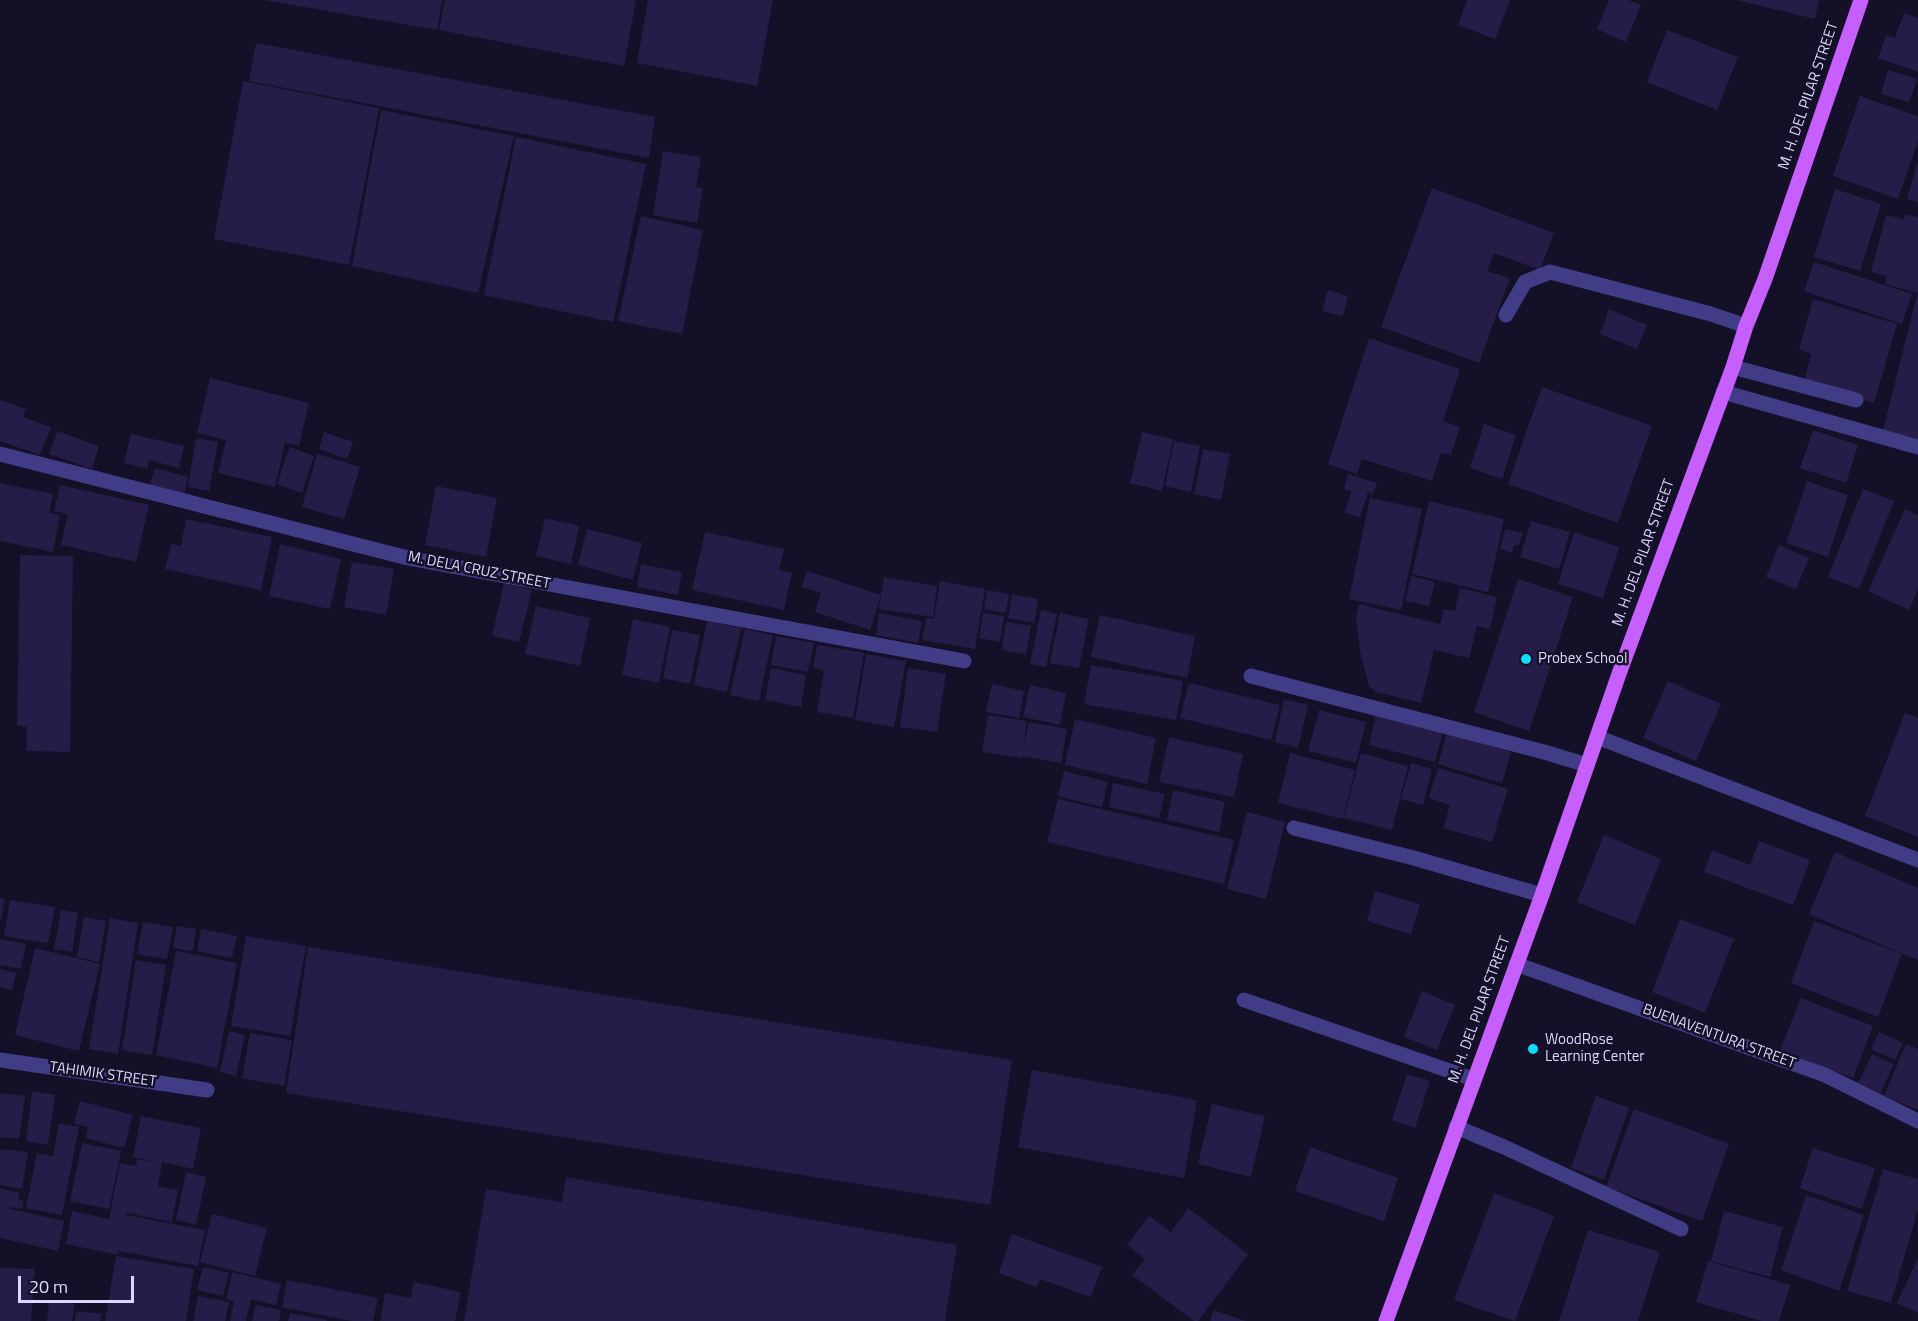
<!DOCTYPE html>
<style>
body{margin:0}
#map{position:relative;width:1918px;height:1321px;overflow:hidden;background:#141027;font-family:"Titillium Web",sans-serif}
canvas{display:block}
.scale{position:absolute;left:18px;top:1276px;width:116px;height:27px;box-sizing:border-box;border:3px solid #dcd7fe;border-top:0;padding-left:8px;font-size:18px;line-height:21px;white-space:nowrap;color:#dcd7fe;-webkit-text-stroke:4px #141027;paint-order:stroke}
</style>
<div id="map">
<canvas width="1918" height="1321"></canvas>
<div class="scale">20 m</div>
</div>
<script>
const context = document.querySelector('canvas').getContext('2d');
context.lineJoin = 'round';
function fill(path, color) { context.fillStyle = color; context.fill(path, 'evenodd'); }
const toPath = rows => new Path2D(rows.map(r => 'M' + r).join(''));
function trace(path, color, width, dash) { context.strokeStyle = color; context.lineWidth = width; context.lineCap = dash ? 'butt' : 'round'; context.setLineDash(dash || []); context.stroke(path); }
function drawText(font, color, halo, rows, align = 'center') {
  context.font = font + ' "Titillium Web",sans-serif'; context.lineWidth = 5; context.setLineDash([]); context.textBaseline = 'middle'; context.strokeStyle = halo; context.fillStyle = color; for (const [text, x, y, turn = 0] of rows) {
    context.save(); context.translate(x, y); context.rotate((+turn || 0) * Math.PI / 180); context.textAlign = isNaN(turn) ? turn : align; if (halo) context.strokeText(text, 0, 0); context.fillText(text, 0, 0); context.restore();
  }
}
const building = toPath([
 [264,0,442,0,437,30],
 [445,0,636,0,624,66,439,30],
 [648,0,773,0,757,86,637,63],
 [1467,0,1510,0,1495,39,1458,25],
 [1609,0,1628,0,1641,5,1626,42,1597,29],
 [1736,0,1819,0,1815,19],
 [1904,13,1918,18,1918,72,1878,58,1886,35,1895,38],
 [1667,30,1738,57,1717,110,1647,82],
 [256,43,655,117,649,158,249,81],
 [1888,70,1917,79,1909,102,1881,94],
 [243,81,379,108,349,265,214,239],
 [1860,96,1918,116,1918,141,1898,199,1833,176],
 [381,110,514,136,478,293,352,266],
 [516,137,646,164,613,322,484,295],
 [663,151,701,157,696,187,703,188,697,223,653,215],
 [1917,164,1918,164,1918,202,1907,199],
 [1432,188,1554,233,1540,270,1494,253,1487,271,1510,278,1479,363,1381,327],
 [1835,189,1881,204,1860,271,1814,257],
 [1905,214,1918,217,1918,293,1885,284,1887,276,1871,272,1886,215,1904,219],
 [641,216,703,230,682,334,618,321],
 [1814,262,1912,294,1902,324,1804,291],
 [1328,290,1348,296,1343,316,1322,311],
 [1917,295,1918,295,1918,439,1883,430],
 [1813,299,1897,324,1874,403,1804,382,1811,354,1799,350],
 [1609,309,1647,325,1637,349,1600,334],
 [1369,338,1460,369,1443,421,1460,427,1451,455,1441,453,1432,481,1362,459,1357,474,1328,464],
 [210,378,309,403,299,446,285,443,275,487,218,473,226,440,197,433],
 [1542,387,1652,426,1618,523,1508,484],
 [0,400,26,409,23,417,51,427,40,455,0,441],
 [1484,424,1516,435,1502,479,1470,468],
 [1813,430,1858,445,1846,483,1800,468],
 [57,431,99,446,92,469,49,454],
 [324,432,353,442,347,459,319,449],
 [1142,432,1173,439,1162,491,1130,483],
 [131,434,184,446,179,468,149,460,148,469,124,463],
 [196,438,218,442,209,491,188,487],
 [1174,441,1200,446,1191,492,1165,486],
 [290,447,314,456,302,493,277,484],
 [1203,449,1230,454,1221,500,1194,494],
 [317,454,360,467,344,519,302,507],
 [155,468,188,477,184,495,150,485],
 [1348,474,1377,483,1373,494,1368,492,1360,517,1345,513,1351,491,1344,489],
 [1807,481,1848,495,1828,557,1786,543],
 [0,483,53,494,49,513,60,515,53,552,0,541],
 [60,485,149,505,136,562,61,545,68,514,54,511],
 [436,486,497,498,486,557,425,545],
 [1863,489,1894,501,1859,589,1828,577],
 [1370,498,1422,509,1401,610,1349,599],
 [1429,501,1504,519,1488,592,1412,574],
 [1905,509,1918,515,1918,588,1909,610,1868,591],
 [545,518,579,526,571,564,536,556],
 [186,519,272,537,261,590,165,569,171,544,181,546],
 [1531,521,1570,532,1559,569,1520,557],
 [587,529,642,543,633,580,578,565],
 [1505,529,1523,533,1519,545,1514,545,1512,553,1500,549],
 [705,532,784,549,779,570,792,573,784,610,692,590],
 [1574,532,1619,547,1603,598,1558,584],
 [280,544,341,559,330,609,269,596],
 [1779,545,1809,558,1796,589,1766,577],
 [20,555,73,556,70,752,27,751,27,727,17,725],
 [352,562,394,569,386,615,344,607],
 [641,564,682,572,678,595,637,587],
 [807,571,881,595,884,577,937,586,933,617,879,609,881,595,870,630,815,612,821,593,802,587],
 [1411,576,1435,582,1429,606,1405,601],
 [1518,579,1573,597,1529,731,1474,712],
 [940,581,985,589,975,649,922,640,926,618,934,619],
 [504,583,532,590,519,642,492,636],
 [1460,588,1497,597,1490,629,1477,626,1469,658,1434,650,1421,703,1376,692,1369,686,1360,651,1356,618,1359,604,1440,624,1444,609,1455,611],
 [987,590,1009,594,1006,613,984,609],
 [1012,594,1038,599,1034,623,1008,618],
 [536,606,590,618,580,666,525,654],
 [1041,610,1057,614,1046,667,1030,664],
 [879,613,922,621,918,643,876,635],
 [983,613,1004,616,1000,642,979,638],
 [1060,613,1089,619,1079,668,1050,663],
 [1100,615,1195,636,1187,678,1091,657],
 [633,619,670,627,659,683,622,675],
 [707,621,741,628,727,692,694,685],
 [1006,622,1031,626,1026,654,1002,650],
 [745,629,773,635,759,701,730,695],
 [672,630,700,635,690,684,663,678],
 [776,636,814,643,808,672,771,665],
 [817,645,864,653,853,718,817,712,824,671,813,668],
 [866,654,906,661,894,727,855,720],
 [1091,665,1183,681,1176,720,1084,704],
 [771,668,806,675,801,707,765,700],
 [908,668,946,674,937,732,900,727],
 [1668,681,1721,704,1696,761,1643,738],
 [1189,683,1280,705,1271,740,1180,718],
 [992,684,1024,691,1019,718,986,712],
 [1030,685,1066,693,1060,725,1023,717],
 [1284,699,1308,705,1298,748,1275,742],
 [1319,710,1366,722,1356,763,1308,751],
 [1905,713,1918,718,1918,837,1865,816],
 [988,715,1027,721,1023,747,1029,722,1067,729,1061,763,1022,756,1022,758,982,752],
 [1376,715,1443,731,1435,762,1369,745],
 [1075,719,1156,738,1147,784,1065,765],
 [1447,733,1511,752,1502,783,1438,764],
 [1169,737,1243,754,1234,797,1159,782],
 [1290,753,1355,770,1343,819,1278,803],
 [1361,753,1408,766,1392,830,1344,818],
 [1411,763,1432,769,1423,805,1401,799],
 [1438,768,1508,789,1492,842,1443,828,1450,805,1429,798],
 [1064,771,1108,782,1102,807,1058,796],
 [1113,783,1165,794,1159,818,1109,807],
 [1173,790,1225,802,1219,832,1167,820],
 [1058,799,1234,840,1224,884,1047,842],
 [1247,812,1285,822,1266,899,1227,889],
 [1604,835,1661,859,1635,925,1577,902],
 [1759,841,1810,860,1793,905,1704,872,1712,850,1750,865],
 [1835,852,1918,888,1918,960,1809,914],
 [1375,891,1420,904,1411,934,1367,921],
 [0,898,5,899,1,920,0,920],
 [10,900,55,907,48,943,4,936],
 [61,910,78,913,72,952,54,949],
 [84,917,106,921,99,962,77,957],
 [110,918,138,923,118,1054,89,1049],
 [1680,919,1734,939,1705,1013,1652,992],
 [1814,921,1902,954,1878,1017,1791,983],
 [143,922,173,927,167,959,137,954],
 [177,926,196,929,193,951,173,948],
 [201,929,237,936,232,958,197,951],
 [246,936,306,946,290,1036,231,1026],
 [0,939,26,944,21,969,0,965],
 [308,947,1012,1060,990,1205,286,1093],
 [35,948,100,964,79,1051,15,1035],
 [176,951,237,963,217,1068,156,1055],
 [136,960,166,965,152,1055,122,1050],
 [0,969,16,973,12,990,0,987],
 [1422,991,1455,1005,1437,1050,1404,1037],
 [1801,998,1873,1026,1853,1078,1780,1050],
 [229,1031,245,1035,236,1076,220,1072],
 [1879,1032,1903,1043,1895,1060,1871,1049],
 [250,1033,292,1040,284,1086,242,1078],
 [1906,1044,1918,1049,1918,1110,1884,1096],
 [1872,1054,1894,1064,1880,1094,1858,1083],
 [1032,1070,1197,1100,1184,1178,1018,1147],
 [1407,1074,1430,1081,1415,1128,1392,1120],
 [32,1091,55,1095,48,1145,26,1141],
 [0,1093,25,1096,19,1139,0,1137],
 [1596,1096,1629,1108,1604,1180,1571,1168],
 [80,1101,133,1115,124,1148,86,1138,88,1127,74,1124],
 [1212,1104,1265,1116,1251,1177,1198,1164],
 [1634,1109,1729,1144,1702,1221,1606,1187],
 [141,1116,201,1128,193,1169,162,1162,158,1186,178,1190,172,1222,127,1213,126,1215,205,1230,198,1266,119,1251,118,1255,66,1244,72,1211,109,1219,120,1163,136,1166,137,1159,159,1163,133,1157],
 [59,1123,79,1127,62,1215,26,1208,37,1153,53,1156],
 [82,1143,121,1151,109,1209,70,1201],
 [1310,1147,1398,1178,1384,1221,1295,1191],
 [1813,1148,1875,1168,1862,1209,1800,1188],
 [0,1149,28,1152,22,1189,0,1185],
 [1883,1169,1918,1179,1918,1209,1891,1303,1847,1291],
 [186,1172,206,1177,196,1225,176,1220],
 [566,1177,957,1245,945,1321,464,1321,486,1189,562,1202],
 [0,1188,20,1193,18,1200,24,1201,22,1209,8,1207,7,1208,64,1221,58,1251,0,1238],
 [1494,1193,1554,1216,1515,1321,1454,1300],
 [1806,1195,1864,1215,1839,1291,1781,1270],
 [1188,1208,1248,1254,1198,1321,1194,1321,1132,1275,1145,1259,1127,1245,1149,1216,1171,1232],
 [1724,1211,1783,1227,1770,1277,1711,1261],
 [212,1214,267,1228,255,1276,200,1262],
 [1588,1230,1660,1252,1638,1321,1559,1321],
 [1012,1234,1102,1267,1091,1297,1040,1279,1037,1287,999,1273],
 [116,1256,194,1269,186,1321,105,1321],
 [1918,1258,1918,1313,1897,1303],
 [1708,1261,1790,1285,1779,1321,1762,1321,1696,1302],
 [203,1267,229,1273,223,1296,197,1290],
 [0,1268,35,1269,31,1321,0,1321],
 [232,1272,281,1284,276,1305,251,1299,246,1321,230,1321,234,1302,226,1299],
 [287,1280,378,1298,373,1321,352,1321,282,1307],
 [414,1282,461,1292,455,1321,380,1321,385,1293,411,1298],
 [198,1296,229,1302,225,1321,193,1321],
 [49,1301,75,1304,72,1321,47,1321],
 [256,1305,281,1310,279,1321,252,1321],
 [1213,1310,1246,1321,1210,1321],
 [76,1311,101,1314,100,1321,75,1321],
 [290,1313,327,1320,327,1321,288,1321]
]);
const minor = toPath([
 [1506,315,1525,282,1550,272,1711,314,1746,326],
 [1733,367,1856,400],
 [1723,392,1918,447],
 [0,454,408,558,964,661],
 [1251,676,1544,752,1587,765],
 [1597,737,1918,860],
 [1294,828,1410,857,1542,895],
 [1516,964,1825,1075,1918,1121],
 [1244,1000,1473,1079],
 [0,1060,207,1090],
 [1456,1127,1504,1147,1681,1229]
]);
const major = toPath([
 [1386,1321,1542,895,1620,671,1733,367,1746,326,1765,279,1861,0]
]);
const markers = [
 [1526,659,6,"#05defc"],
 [1533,1049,6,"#05defc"]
];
const streetNames = [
 ["M. H. DEL PILAR STREET",1809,96,-71],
 ["M. H. DEL PILAR STREET",1644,553,-70],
 ["M. DELA CRUZ STREET",479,571,11],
 ["M. H. DEL PILAR STREET",1480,1010,-70],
 ["BUENAVENTURA STREET",1719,1037,20],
 ["TAHIMIK STREET",103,1075,8]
];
const poiNames = [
 ["Probex School",1538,659],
 ["WoodRose",1545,1040],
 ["Learning Center",1545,1057]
];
fill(building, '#261c48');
trace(minor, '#403c86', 15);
trace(major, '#c65ffd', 15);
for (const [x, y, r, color] of markers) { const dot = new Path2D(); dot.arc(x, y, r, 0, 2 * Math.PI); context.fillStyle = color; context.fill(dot); trace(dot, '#141027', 2); }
drawText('15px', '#dcd7fe', '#141027', streetNames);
drawText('15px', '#dcd7fe', '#141027', poiNames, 'left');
</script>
